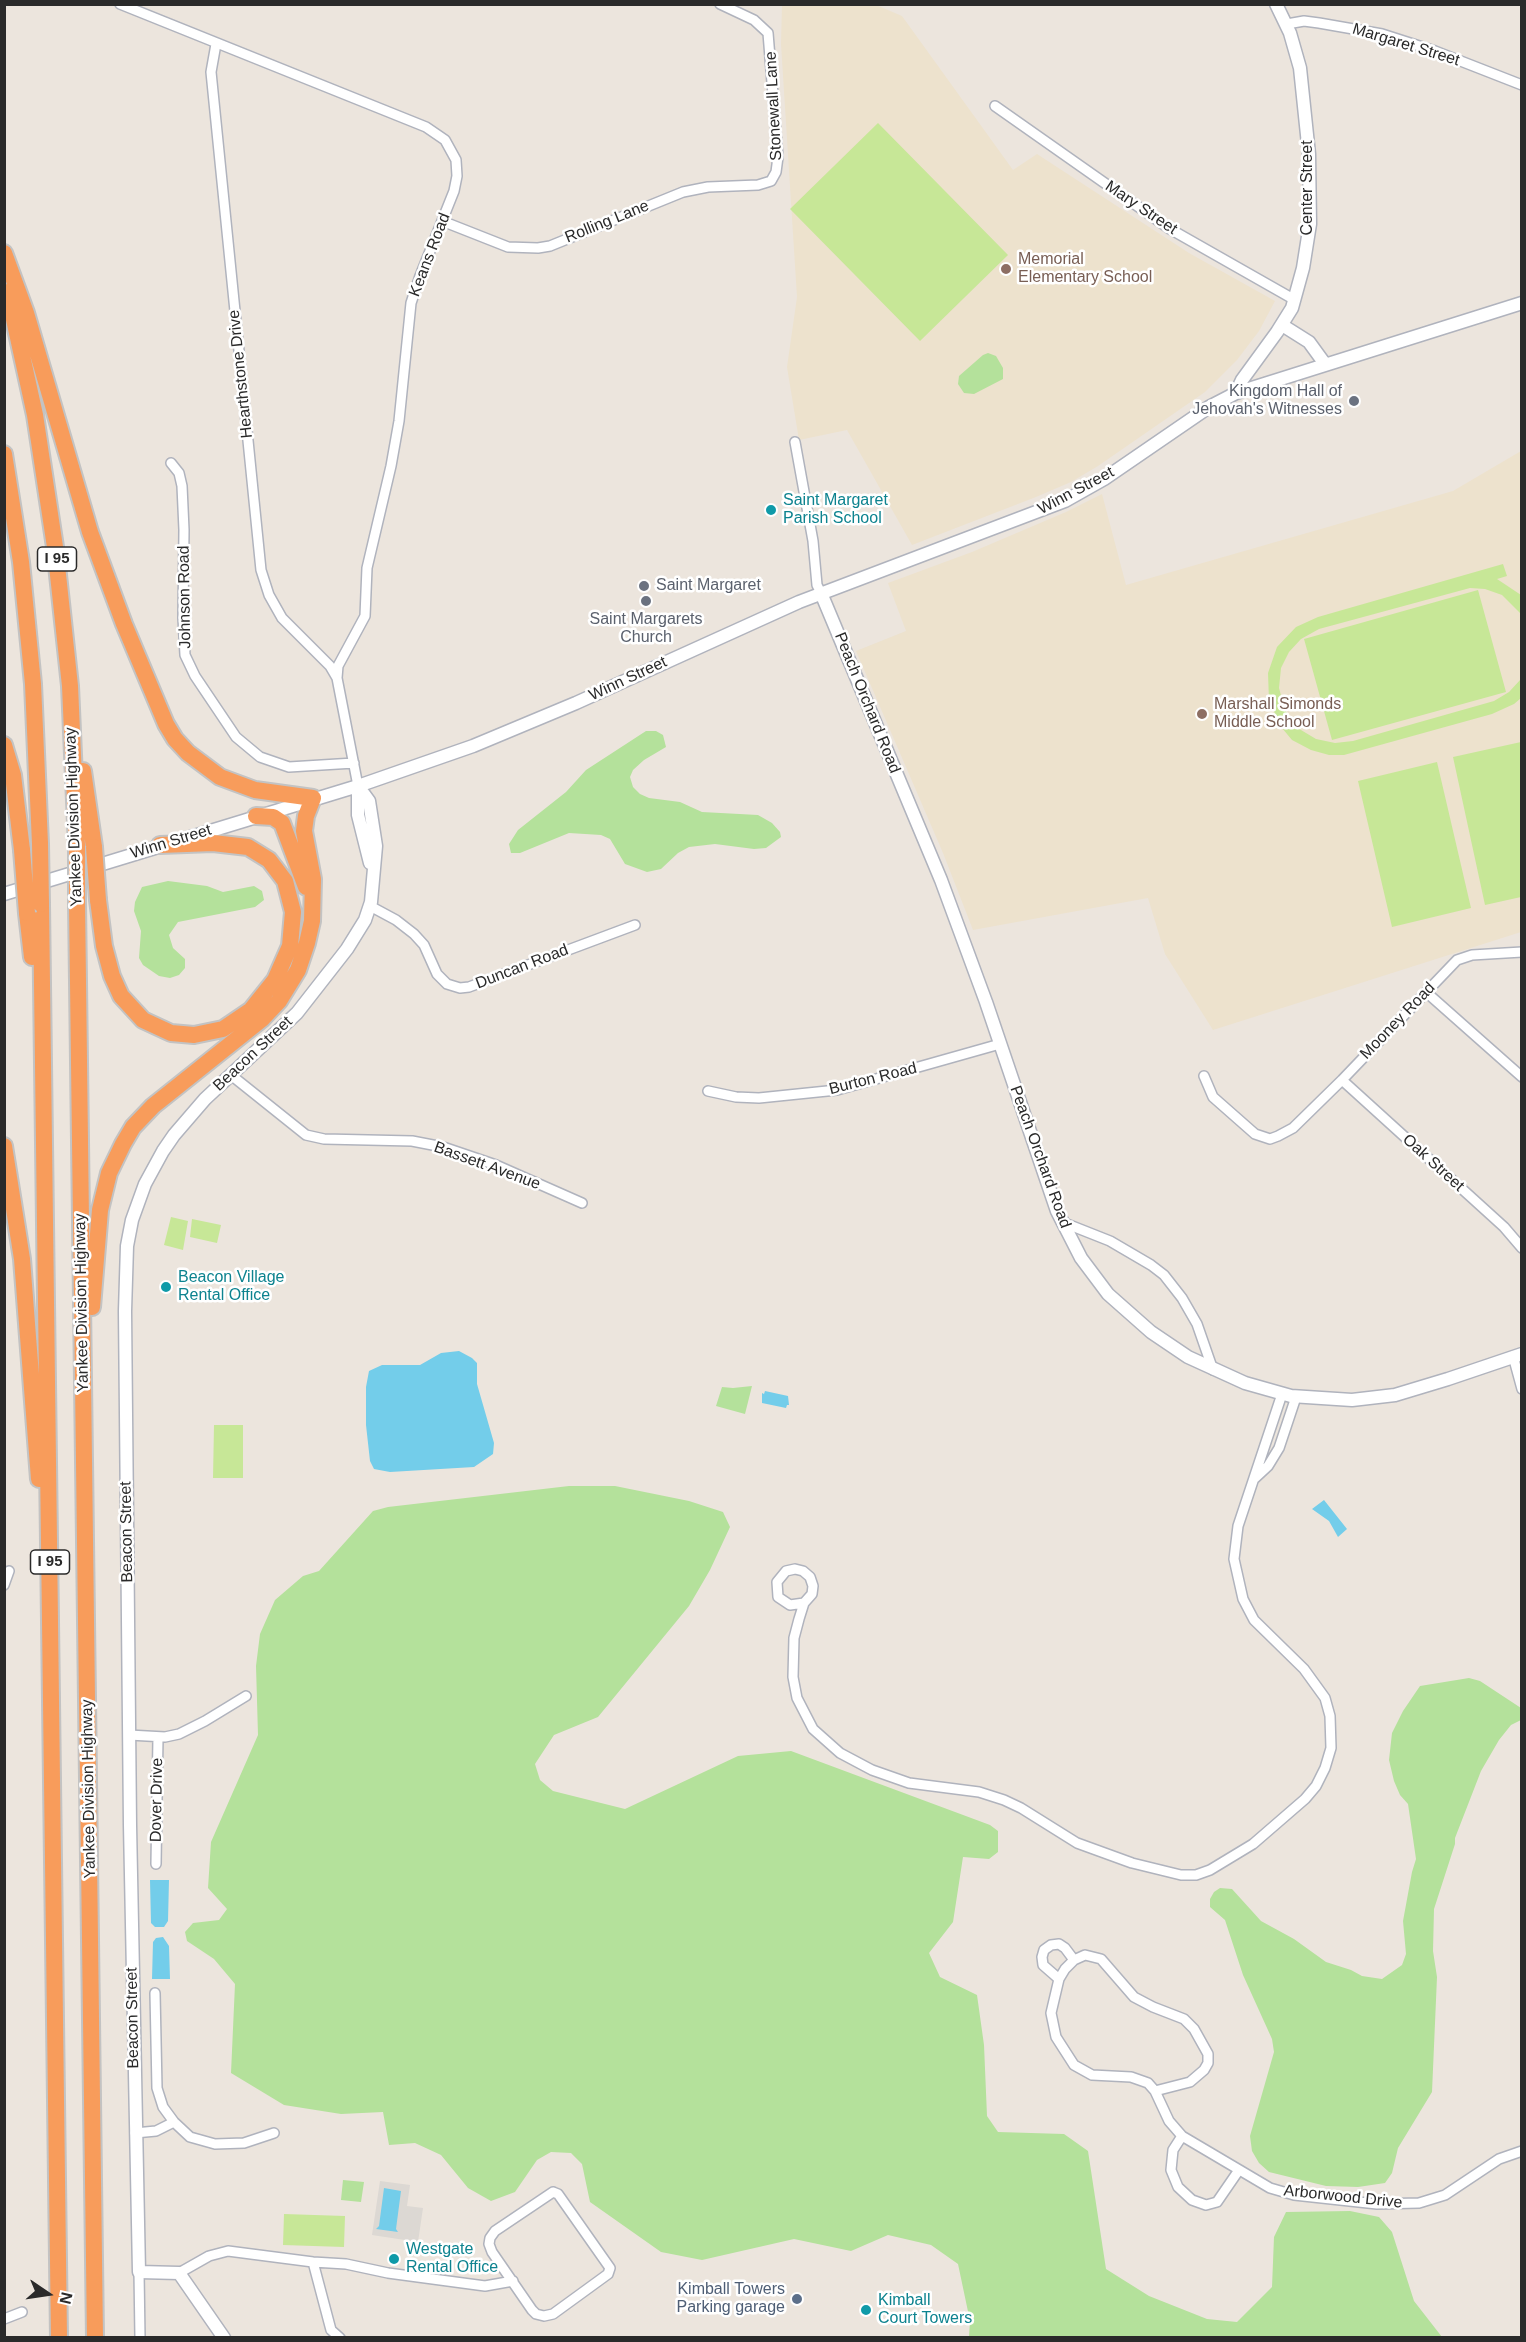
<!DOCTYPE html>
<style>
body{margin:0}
#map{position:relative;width:1526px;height:2342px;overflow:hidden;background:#ece5dd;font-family:Helvetica,sans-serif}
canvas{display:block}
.frame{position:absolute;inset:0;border:6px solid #2a2a2a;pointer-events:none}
.north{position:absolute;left:18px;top:2264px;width:60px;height:60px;-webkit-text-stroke:4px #fff;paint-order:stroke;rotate:103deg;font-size:16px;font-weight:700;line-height:24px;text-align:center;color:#2a2a2a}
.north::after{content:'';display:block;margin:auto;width:21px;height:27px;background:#2a2a2a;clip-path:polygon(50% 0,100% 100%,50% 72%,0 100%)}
</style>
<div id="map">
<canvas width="1526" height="2342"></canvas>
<div class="frame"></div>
<div class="north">N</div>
</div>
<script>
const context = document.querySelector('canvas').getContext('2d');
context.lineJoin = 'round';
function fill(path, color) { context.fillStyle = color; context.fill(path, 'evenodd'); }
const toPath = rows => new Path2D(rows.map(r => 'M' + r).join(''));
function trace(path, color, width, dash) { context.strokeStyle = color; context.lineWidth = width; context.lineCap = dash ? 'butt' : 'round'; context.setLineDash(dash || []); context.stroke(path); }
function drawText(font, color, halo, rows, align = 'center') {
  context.font = font + ' Helvetica,sans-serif'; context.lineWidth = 5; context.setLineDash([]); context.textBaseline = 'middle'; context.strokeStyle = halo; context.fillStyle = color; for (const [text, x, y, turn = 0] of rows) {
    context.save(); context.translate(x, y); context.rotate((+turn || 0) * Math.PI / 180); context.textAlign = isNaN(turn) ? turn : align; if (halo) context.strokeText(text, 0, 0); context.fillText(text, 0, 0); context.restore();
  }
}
const education = toPath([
 [782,5,876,5,902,16,1013,170,1037,154,1189,253,1275,301,1259,331,1237,360,1205,392,1098,466,1071,482,1036,497,912,545,847,430,799,440,787,367,797,297,781,44],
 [1521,451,1521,932,1213,1030,1165,954,1148,898,973,930,943,853,856,651,906,631,888,583,972,552,1066,512,1102,494,1126,585,1453,491]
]);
const green = toPath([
 [988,353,996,356,1003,368,1003,379,974,394,964,393,958,384,959,376,983,355],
 [646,731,656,731,663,735,666,747,644,760,633,770,630,777,633,787,640,794,649,798,680,802,702,812,758,815,772,823,780,832,781,837,766,848,754,849,715,844,689,847,678,853,661,869,647,872,625,864,610,839,601,835,569,833,520,853,511,853,509,844,518,830,566,792,586,770],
 [168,881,207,886,223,892,254,886,262,891,264,900,255,907,178,922,169,935,173,948,185,959,185,968,179,975,170,978,159,976,143,965,139,958,141,931,134,911,135,902,142,887],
 [752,1386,745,1414,716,1406,722,1387,733,1388],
 [569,1486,615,1486,689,1501,723,1512,730,1527,710,1570,689,1606,598,1717,554,1735,535,1764,540,1780,553,1791,625,1809,738,1756,791,1751,990,1825,998,1831,998,1852,989,1859,963,1857,953,1922,929,1953,940,1977,977,1995,984,2045,987,2116,998,2132,1064,2134,1088,2151,1106,2269,1149,2296,1207,2319,1237,2322,1272,2287,1274,2237,1286,2212,1350,2211,1379,2217,1392,2232,1414,2301,1442,2337,969,2337,970,2321,958,2264,931,2245,888,2235,851,2251,794,2239,702,2260,661,2252,590,2202,582,2164,571,2153,551,2152,537,2160,515,2192,491,2201,468,2188,441,2155,415,2143,389,2145,383,2112,341,2114,284,2105,231,2073,235,1984,214,1959,187,1941,185,1932,193,1923,219,1920,227,1909,208,1888,211,1842,258,1735,256,1666,260,1634,275,1600,303,1576,319,1571,373,1511,388,1507],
 [1469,1678,1480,1681,1521,1708,1521,1720,1511,1725,1499,1740,1481,1771,1455,1838,1455,1844,1434,1909,1433,1951,1437,1977,1432,2092,1398,2148,1392,2173,1385,2183,1358,2187,1326,2186,1269,2172,1259,2163,1252,2151,1250,2136,1274,2052,1272,2039,1243,1975,1225,1920,1210,1907,1210,1899,1214,1892,1220,1888,1232,1889,1261,1921,1294,1939,1326,1962,1351,1970,1362,1976,1382,1979,1402,1965,1406,1954,1403,1921,1412,1872,1416,1859,1408,1804,1400,1795,1394,1781,1389,1760,1392,1733,1403,1711,1420,1686],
 [343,2180,364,2182,361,2202,341,2200]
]);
const pitch = toPath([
 [878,123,1008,255,920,341,790,209],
 [1503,564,1507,576,1497,579,1521,595,1521,614,1502,595,1485,589,1470,588,1319,629,1301,639,1289,652,1281,668,1279,688,1285,710,1296,727,1316,739,1335,743,1353,741,1494,701,1509,692,1521,679,1521,698,1514,704,1492,714,1344,755,1329,755,1311,750,1292,740,1282,728,1269,701,1268,673,1277,647,1296,627,1318,617],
 [1478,590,1506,692,1332,740,1304,639],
 [1521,742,1521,897,1485,905,1453,757],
 [1437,762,1471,908,1392,927,1358,781],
 [171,1217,188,1221,183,1250,164,1245],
 [192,1219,221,1225,217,1243,190,1237],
 [214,1425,243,1425,243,1478,213,1478],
 [284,2214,345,2216,344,2247,283,2245]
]);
const plaza = toPath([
 [380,2181,410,2185,407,2206,423,2208,418,2242,372,2235]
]);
const water = toPath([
 [459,1351,472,1358,477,1363,477,1384,494,1443,493,1454,474,1467,390,1472,374,1469,370,1461,366,1425,366,1387,369,1371,382,1365,420,1365,441,1353],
 [765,1391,788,1396,789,1405,787,1405,786,1408,762,1403,762,1393,764,1394],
 [1324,1500,1347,1529,1338,1537,1329,1521,1312,1509],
 [150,1880,169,1880,168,1921,164,1927,155,1927,151,1923],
 [163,1937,169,1946,170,1979,152,1979,153,1942,156,1938],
 [384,2188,401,2191,396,2229,398,2232,376,2229,379,2226]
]);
const street = toPath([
 [120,4,426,127,445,140,456,160,457,176,454,191,420,276,411,303,399,421,391,466,367,568,365,616,338,666,337,678,358,786],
 [1287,24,1304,21,1319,23,1382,34,1435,51,1522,85],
 [216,44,211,72,261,570,269,595,282,618,330,666,337,678],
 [995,106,1170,229,1295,300],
 [442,221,508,247,538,248,550,246,683,192,708,187,758,185,771,181,776,172,778,157,768,33,754,20,720,4],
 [795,442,813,541,817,585,821,593],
 [171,463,179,473,182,486,184,530,183,618,185,655,195,676,236,737,260,757,289,767,354,763],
 [370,906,396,920,414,934,424,945,437,974,447,984,460,988,469,987,635,925],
 [1426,992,1522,1077],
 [231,1075,306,1135,324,1139,412,1141,443,1147,496,1165,582,1203],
 [1204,1076,1213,1097,1255,1134,1270,1139,1278,1136,1293,1128,1342,1080,1457,960,1472,955,1522,952],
 [1342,1080,1504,1227,1522,1248],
 [708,1091,736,1097,759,1098,837,1090,1000,1044],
 [1062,1222,1110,1241,1151,1265,1164,1275,1182,1298,1197,1324,1213,1370],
 [1513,1356,1522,1389],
 [1254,1479,1268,1466,1279,1448,1296,1397],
 [4,1585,9,1571],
 [804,1603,790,1605,778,1597,777,1582,786,1571,795,1569,803,1571,810,1577,813,1586,812,1594,804,1603,799,1619,794,1638,793,1677,797,1698,813,1729,840,1753,872,1770,909,1783,979,1792,1004,1800,1021,1808,1077,1843,1132,1863,1181,1875,1196,1875,1210,1870,1253,1844,1305,1799,1316,1786,1325,1768,1331,1748,1330,1716,1325,1698,1304,1669,1254,1620,1243,1599,1234,1559,1238,1526,1282,1394],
 [129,1735,165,1737,179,1734,205,1721,246,1696],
 [156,1864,158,1737],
 [1059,1979,1043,1965,1042,1957,1044,1950,1051,1945,1059,1944,1065,1948,1074,1960],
 [155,1993,157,2088,163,2107,174,2122,190,2137,215,2144,244,2143,274,2133],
 [1155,2091,1190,2082,1204,2070,1208,2063,1208,2054,1194,2029,1184,2019,1153,2007,1134,1997,1101,1959,1085,1955,1074,1960,1065,1969,1059,1979,1051,2013,1056,2037,1074,2065,1092,2075,1131,2077,1148,2083,1155,2091,1169,2121,1182,2136,1270,2188,1294,2195,1377,2204,1419,2203,1445,2195,1499,2159,1522,2151],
 [135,2133,156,2131,174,2122],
 [1182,2136,1173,2150,1171,2170,1178,2187,1192,2200,1206,2205,1217,2202,1239,2170],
 [553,2192,558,2194,610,2268,608,2274,553,2314,544,2316,536,2314,532,2310,492,2252,489,2244,490,2238,495,2231,553,2192],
 [313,2262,331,2330,340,2338],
 [139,2272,140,2338],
 [179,2273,209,2256,228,2251,313,2262,346,2264,388,2273,485,2286,513,2281],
 [4,2319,22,2312]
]);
const secondary = toPath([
 [1282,325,1309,342,1325,364],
 [1236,393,1242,380,1277,332,1292,308,1303,268,1310,224,1309,154,1300,68,1290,33,1276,4],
 [821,593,941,880,986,1002,1057,1211,1081,1258,1108,1294,1151,1332,1188,1357,1245,1383,1291,1396,1352,1400,1395,1395,1448,1379,1522,1354],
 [358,786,358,815,370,863],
 [4,894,358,786,473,746,576,703,799,602,1065,501,1104,479,1209,407,1236,393,1522,303],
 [224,2338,179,2273,139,2272,130,1825,125,1311,127,1246,132,1220,145,1184,163,1151,174,1135,205,1099,297,1013,347,949,365,920,371,902,376,846,369,801,358,786]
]);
const highway = toPath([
 [4,253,26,313,90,532,124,624,166,724,175,739,188,753,220,777,255,790,313,798,306,816,304,831,313,879,312,921,307,943,298,970,279,1001,262,1019,153,1106,133,1127,123,1144,109,1173,100,1210,92,1307],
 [8,292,35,415,55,547,70,686,77,846],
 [4,454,21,562,33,684,40,844],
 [4,745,13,775,22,850],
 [83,771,94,847],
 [256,816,273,817,282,823,306,887],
 [98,900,104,946,112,976,121,996,143,1020,171,1033,194,1035,223,1029,251,1010,275,980,290,946,293,912,285,881,269,860,248,847,213,843,160,845],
 [77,902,95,2338],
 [41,904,59,2338],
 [27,913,32,957],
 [4,1146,22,1259,39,1479]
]);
const highwayBridge = toPath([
 [40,844,41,904],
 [77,846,77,902],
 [94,847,98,900],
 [22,850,27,913]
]);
const markers = [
 [1006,269,6,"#8d6e63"],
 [1354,401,6,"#6b7280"],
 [771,510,6,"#0f9aa8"],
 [644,586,6,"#6b7280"],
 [646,601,6,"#6b7280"],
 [1202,714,6,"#8d6e63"],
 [166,1287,6,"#0f9aa8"],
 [394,2259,6,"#0f9aa8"],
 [797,2299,6,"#5c6f8a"],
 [866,2310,6,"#0f9aa8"]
];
const shields = [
 [57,559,39],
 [50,1562,39]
];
const shieldNames = [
 ["I 95",57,559],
 ["I 95",50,1562]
];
const streetNames = [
 ["Margaret Street",1406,45,17],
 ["Stonewall Lane",774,106,-93],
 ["Center Street",1308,188,-90],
 ["Mary Street",1141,208,34],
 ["Rolling Lane",607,222,-22],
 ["Keans Road",430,255,-69],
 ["Hearthstone Drive",241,374,-96],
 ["Winn Street",1076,491,-28],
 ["Johnson Road",185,597,-91],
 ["Winn Street",628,679,-25],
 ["Peach Orchard Road",867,703,68],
 ["Yankee Division Highway",74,817,-92],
 ["Winn Street",171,842,-17],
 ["Duncan Road",522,967,-21],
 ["Mooney Road",1398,1021,-46],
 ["Beacon Street",253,1054,-43],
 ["Burton Road",873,1079,-14],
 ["Peach Orchard Road",1040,1157,70],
 ["Oak Street",1433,1163,42],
 ["Bassett Avenue",487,1166,20],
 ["Yankee Division Highway",82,1303,-91],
 ["Beacon Street",127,1532,-91],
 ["Yankee Division Highway",89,1789,-91],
 ["Dover Drive",157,1800,-89],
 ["Beacon Street",133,2018,-91],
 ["Arborwood Drive",1343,2197,6]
];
const educationNames = [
 ["Memorial",1018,260],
 ["Elementary School",1018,278],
 ["Marshall Simonds",1214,705],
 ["Middle School",1214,723]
];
const worshipNames = [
 ["Kingdom Hall of",1342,392],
 ["Jehovah's Witnesses",1342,410],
 ["Saint Margaret",656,586,"left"],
 ["Saint Margarets",646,620,"center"],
 ["Church",646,638,"center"]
];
const cultureNames = [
 ["Saint Margaret",783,501],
 ["Parish School",783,519],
 ["Beacon Village",178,1278],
 ["Rental Office",178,1296],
 ["Westgate",406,2250],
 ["Rental Office",406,2268],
 ["Kimball",878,2301],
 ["Court Towers",878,2319]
];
const serviceNames = [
 ["Kimball Towers",785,2290],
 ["Parking garage",785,2308]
];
fill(education, '#ede2cd');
fill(green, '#b4e19b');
fill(pitch, '#c7e797');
fill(plaza, '#dcd8d3');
fill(water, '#73cdea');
trace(street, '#b0b3bd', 12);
trace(secondary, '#b0b3bd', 15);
trace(highway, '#c3c3c3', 20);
trace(street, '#fff', 9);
trace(secondary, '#fff', 12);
trace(highway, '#f89c5b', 16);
trace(highwayBridge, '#c3c3c3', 20, []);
trace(highwayBridge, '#f89c5b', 16);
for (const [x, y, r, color] of markers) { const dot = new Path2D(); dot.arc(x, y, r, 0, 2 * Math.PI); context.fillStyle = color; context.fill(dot); trace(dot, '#fff', 2); }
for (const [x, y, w] of shields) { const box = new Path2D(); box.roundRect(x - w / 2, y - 12, w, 24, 4.5); context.fillStyle = '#fff'; context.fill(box); trace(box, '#2a2a2a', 1.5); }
drawText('bold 15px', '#2a2a2a', null, shieldNames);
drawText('16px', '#2a2a2a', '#fff', streetNames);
drawText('16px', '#785e54', '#fff', educationNames, 'left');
drawText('16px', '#5b616d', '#fff', worshipNames, 'right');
drawText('16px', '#0d838f', '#fff', cultureNames, 'left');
drawText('16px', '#4e5e75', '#fff', serviceNames, 'right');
</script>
